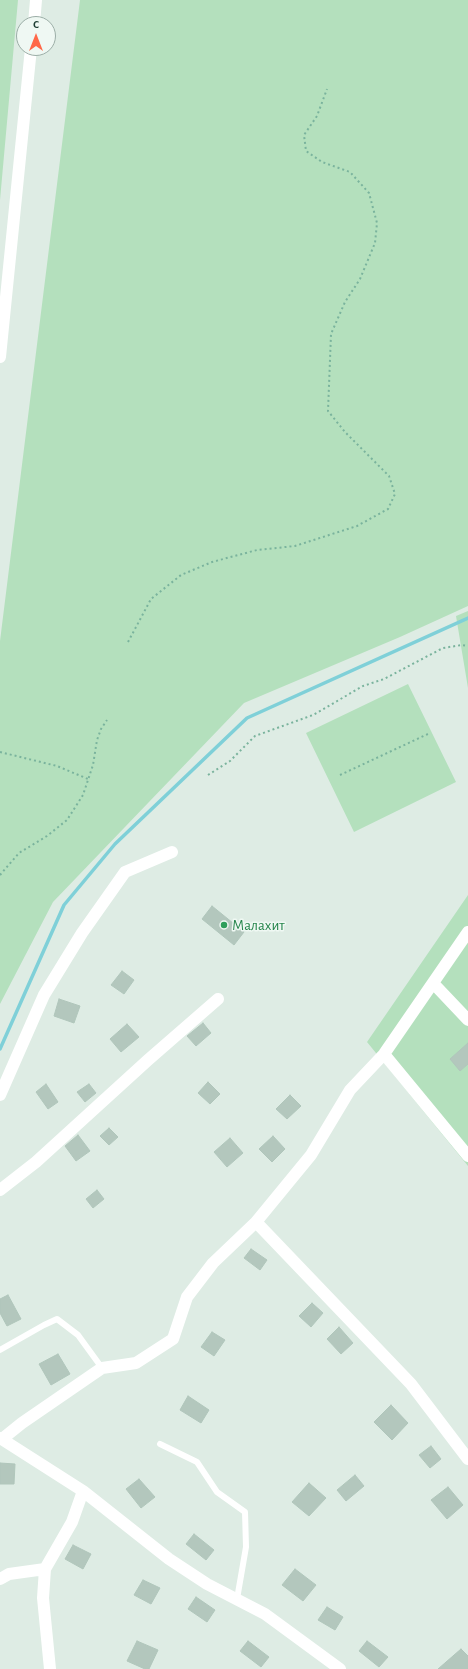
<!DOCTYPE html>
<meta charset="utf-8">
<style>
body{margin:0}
#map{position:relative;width:468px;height:1669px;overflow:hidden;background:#deece4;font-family:"Alegreya Sans",sans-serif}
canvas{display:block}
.north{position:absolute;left:16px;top:16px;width:40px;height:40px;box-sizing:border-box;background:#eff8f3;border:1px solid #9bada6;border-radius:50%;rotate:0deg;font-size:11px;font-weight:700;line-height:16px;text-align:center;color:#1d3d32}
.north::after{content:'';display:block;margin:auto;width:14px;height:18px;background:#ff6848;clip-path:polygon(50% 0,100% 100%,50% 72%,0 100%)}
</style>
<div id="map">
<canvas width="468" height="1669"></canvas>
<div class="north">С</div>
</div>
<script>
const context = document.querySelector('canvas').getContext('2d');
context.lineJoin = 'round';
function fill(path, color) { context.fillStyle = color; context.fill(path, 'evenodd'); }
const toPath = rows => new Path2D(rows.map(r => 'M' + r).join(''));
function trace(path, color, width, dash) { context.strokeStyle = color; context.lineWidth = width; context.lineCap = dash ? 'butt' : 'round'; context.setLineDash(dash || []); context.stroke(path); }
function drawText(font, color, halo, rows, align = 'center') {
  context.font = font + ' "Alegreya Sans",sans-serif'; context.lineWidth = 3; context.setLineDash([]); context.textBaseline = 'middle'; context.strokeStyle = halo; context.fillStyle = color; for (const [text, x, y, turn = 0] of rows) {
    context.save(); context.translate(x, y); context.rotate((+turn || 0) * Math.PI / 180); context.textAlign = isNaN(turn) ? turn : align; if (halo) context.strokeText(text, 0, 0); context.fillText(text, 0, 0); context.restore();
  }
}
const green = toPath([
 [0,0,18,0,0,200],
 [80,0,468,0,468,606,400,637,244,703,53,902,0,1004,0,641],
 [468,611,468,688,456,616],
 [408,684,456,782,354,832,306,733],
 [468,895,468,1166,367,1042]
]);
const stream = toPath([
 [0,1049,64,905,115,844,247,718,468,618]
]);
const building = toPath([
 [212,906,244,932,234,945,202,919,212,906],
 [122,971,134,980,124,994,111,985,122,971],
 [59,999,80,1006,74,1023,54,1016,59,999],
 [203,1023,211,1033,196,1046,187,1036,203,1023],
 [127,1024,139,1037,121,1052,110,1039,127,1024],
 [468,1043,468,1064,460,1071,450,1059,468,1043],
 [208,1082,220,1094,210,1104,198,1093,208,1082],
 [46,1084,58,1102,48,1109,36,1092,46,1084],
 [89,1084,96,1093,85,1102,77,1092,89,1084],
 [290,1095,301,1106,287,1119,276,1109,290,1095],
 [109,1128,118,1137,109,1145,100,1136,109,1128],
 [78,1135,90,1151,76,1161,65,1146,78,1135],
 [273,1136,285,1149,272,1162,259,1149,273,1136],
 [230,1138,243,1153,227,1167,214,1152,230,1138],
 [97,1190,104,1199,93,1208,86,1199,97,1190],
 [251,1249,267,1260,260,1270,244,1258,251,1249],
 [8,1295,21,1319,7,1326,0,1313,0,1299,8,1295],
 [312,1303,323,1313,311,1327,299,1316,312,1303],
 [339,1327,353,1343,341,1354,327,1339,339,1327],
 [212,1332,225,1340,214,1356,201,1347,212,1332],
 [58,1354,70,1374,51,1385,39,1364,58,1354],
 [188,1396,209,1410,201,1423,180,1410,188,1396],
 [391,1405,408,1423,392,1440,374,1422,391,1405],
 [431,1446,441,1459,430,1468,419,1455,431,1446],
 [0,1463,15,1464,14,1484,0,1484,0,1463],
 [355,1475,364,1486,346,1501,337,1490,355,1475],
 [139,1479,155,1497,141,1508,126,1489,139,1479],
 [309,1483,326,1498,309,1516,292,1502,309,1483],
 [448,1487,463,1505,447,1519,431,1500,448,1487],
 [194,1534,214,1550,206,1560,186,1544,194,1534],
 [73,1545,91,1554,83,1569,65,1559,73,1545],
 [295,1569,316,1585,303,1601,282,1585,295,1569],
 [143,1580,160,1588,151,1604,134,1595,143,1580],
 [196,1597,215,1610,207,1622,188,1609,196,1597],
 [327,1607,343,1617,335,1630,318,1620,327,1607],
 [137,1641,158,1650,149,1669,145,1669,127,1661,137,1641],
 [248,1641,269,1657,261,1667,240,1651,248,1641],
 [367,1641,388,1657,379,1667,359,1651,367,1641],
 [461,1649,468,1656,468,1669,438,1669,461,1649]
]);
const path = toPath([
 [128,642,151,599,181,575,212,562,257,550,295,546,357,526,388,509,395,494,389,476,345,432,328,411,331,334,345,302,360,279,375,243,377,223,369,193,350,172,322,162,306,151,304,135,317,116,327,89],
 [0,752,57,766,88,779],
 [208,775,230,761,255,736,313,715,363,686,384,679,443,648,462,645,468,646],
 [340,775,430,733],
 [0,875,19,853,47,836,67,820,83,795,93,765,97,740,101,729,107,720]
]);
const service = toPath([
 [0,1350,44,1325,57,1319,78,1335,102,1368],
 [160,1444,197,1462,217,1492,245,1512,246,1547,237,1599]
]);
const minor = toPath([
 [433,983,468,1020],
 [384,1054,468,1156],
 [0,1095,44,995,82,933,125,872,172,852],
 [0,1190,36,1162,148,1060,218,999],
 [256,1222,411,1384,468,1459],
 [0,1438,83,1491,169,1559,207,1584,265,1614,340,1669],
 [2,1439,22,1423,102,1368,136,1363,173,1339,187,1297,213,1263,256,1222,311,1155,350,1090,384,1054,468,932],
 [45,1569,43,1598,50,1669],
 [0,1579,9,1574,45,1569,72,1522,83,1491]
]);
const secondary = toPath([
 [34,24,36,0],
 [0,357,31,48]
]);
const markers = [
 [224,925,4,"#2e9e5b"]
];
const leisureNames = [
 ["Малахит",232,925]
];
fill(green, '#b4e0bd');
trace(stream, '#7fd0d8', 3.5);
fill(building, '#b3c7bd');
trace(building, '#b0c6bb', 1);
trace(path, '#7ab39d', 2, [2, 3]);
trace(service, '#fff', 6);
trace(minor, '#fff', 12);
trace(secondary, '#fff', 12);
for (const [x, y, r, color] of markers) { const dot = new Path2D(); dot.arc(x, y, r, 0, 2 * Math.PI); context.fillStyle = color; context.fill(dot); trace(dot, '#eff8f3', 1.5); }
drawText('15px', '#27864d', '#eff8f3', leisureNames, 'left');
</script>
